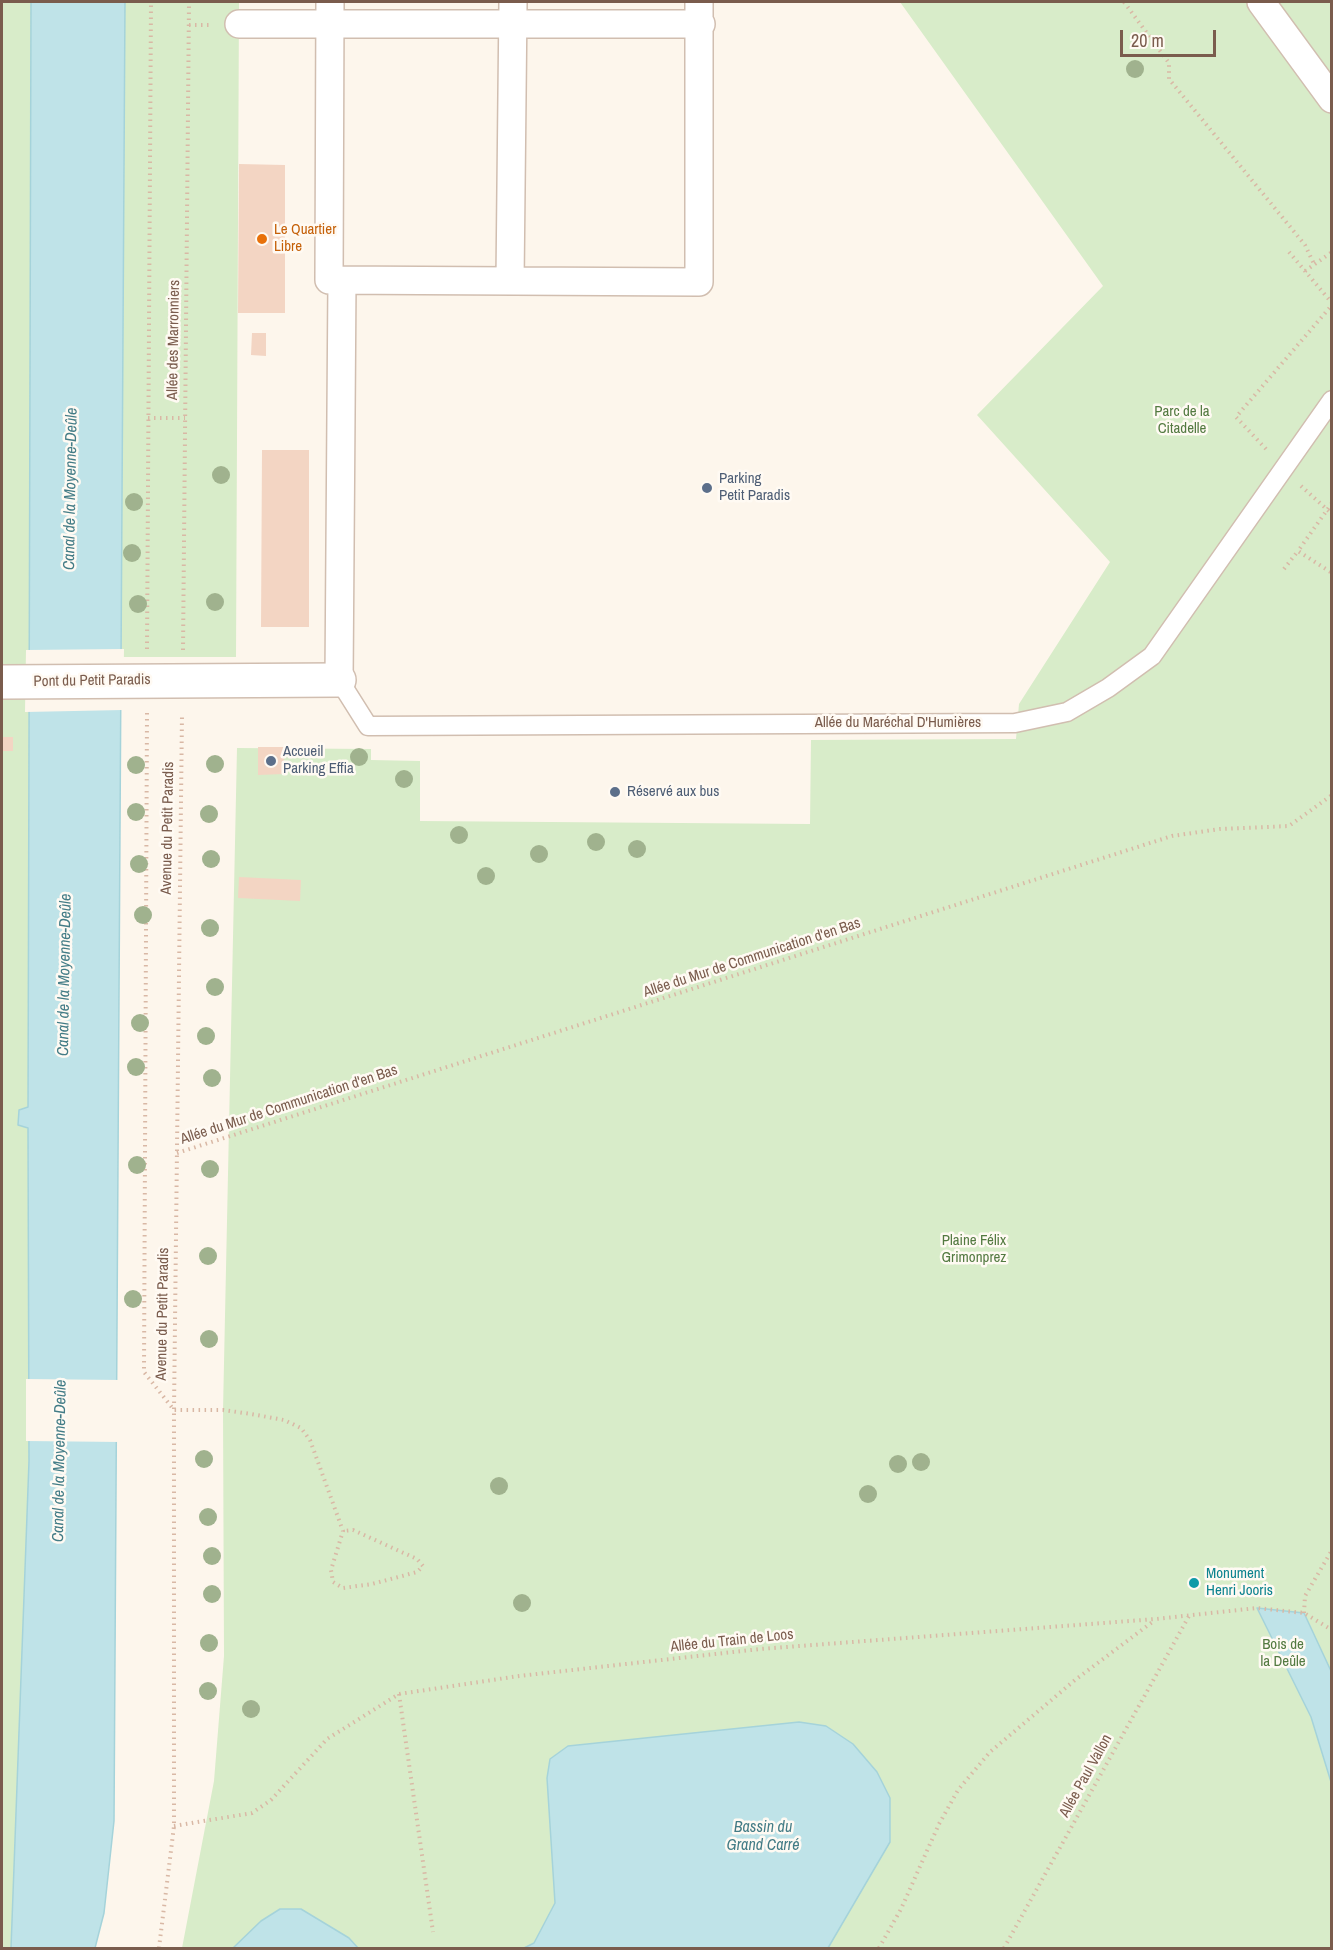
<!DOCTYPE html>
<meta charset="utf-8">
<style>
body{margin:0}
#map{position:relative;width:1333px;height:1950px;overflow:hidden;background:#fdf6ec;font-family:"Archivo Narrow",sans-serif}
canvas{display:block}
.frame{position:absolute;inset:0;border:3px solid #7a5c4d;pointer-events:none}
.scale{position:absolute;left:1120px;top:30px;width:96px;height:27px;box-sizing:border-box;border:3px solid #7a5c4d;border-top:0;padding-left:8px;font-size:18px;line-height:21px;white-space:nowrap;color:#7a5c4d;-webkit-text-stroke:4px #fffaf3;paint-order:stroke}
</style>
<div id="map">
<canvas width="1333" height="1950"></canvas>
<div class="frame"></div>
<div class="scale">20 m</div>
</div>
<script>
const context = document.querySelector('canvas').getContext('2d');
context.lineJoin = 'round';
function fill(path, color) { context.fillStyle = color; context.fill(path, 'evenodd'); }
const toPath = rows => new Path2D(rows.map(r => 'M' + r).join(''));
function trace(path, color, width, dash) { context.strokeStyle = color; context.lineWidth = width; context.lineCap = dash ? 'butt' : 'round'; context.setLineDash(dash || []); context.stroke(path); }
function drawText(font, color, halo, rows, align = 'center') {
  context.font = font + ' "Archivo Narrow",sans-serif'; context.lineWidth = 5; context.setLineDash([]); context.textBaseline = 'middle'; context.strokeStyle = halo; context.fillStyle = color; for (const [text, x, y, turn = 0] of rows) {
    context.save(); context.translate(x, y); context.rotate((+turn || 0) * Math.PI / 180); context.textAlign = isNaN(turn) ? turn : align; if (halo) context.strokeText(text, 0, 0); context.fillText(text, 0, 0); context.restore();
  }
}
const green = toPath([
 [2,2,31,2,28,1108,19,1110,18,1124,28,1127,29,1461,11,1948,2,1948],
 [125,2,239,2,236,657,121,657],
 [900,2,1331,2,1331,1948,182,1948,214,1781,224,1656,223,1410,237,748,371,749,371,760,420,761,420,821,810,824,811,740,1016,739,1019,704,1110,562,977,415,1103,286]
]);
const water = toPath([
 [31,2,125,2,114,1821,104,1913,95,1948,11,1948,29,1461,28,1128,18,1125,19,1110,28,1107,31,2],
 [1257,1608,1304,1613,1331,1671,1331,1782,1311,1717,1257,1608],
 [799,1722,826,1726,853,1744,877,1772,890,1798,890,1842,828,1948,524,1948,534,1943,555,1903,547,1778,550,1759,568,1746,799,1722],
 [280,1909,301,1909,349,1938,358,1948,233,1948,261,1921,280,1909]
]);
const pier = toPath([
 [124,649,123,710,25,712,26,650],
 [26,1379,121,1380,121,1442,26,1441]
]);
const building = toPath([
 [239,164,285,165,285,313,238,313],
 [252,333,266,333,266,356,251,355],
 [262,450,309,450,309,627,261,627],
 [2,737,13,737,13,751,2,751],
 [258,747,284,747,284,774,258,775],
 [239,877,301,880,300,901,238,898]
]);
const path = toPath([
 [1124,2,1169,63,1169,79,1305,245,1314,264],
 [189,25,211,25],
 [1289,252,1332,303],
 [1305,271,1332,252],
 [148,418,185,418],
 [1266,449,1236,417,1332,305],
 [1301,486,1332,514],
 [1332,503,1298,551,1332,573],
 [1284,569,1298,551],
 [147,649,151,2],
 [183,650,189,2],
 [147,713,144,1372,174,1410,223,1410,251,1414,284,1420,301,1428,310,1440,343,1531,331,1570,333,1582,343,1588,372,1584,417,1572,423,1566,417,1559,353,1530,343,1531],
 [177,1153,1172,836,1220,829,1289,826,1332,795],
 [1304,1613,1305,1596,1332,1550],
 [399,1694,433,1932],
 [174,1826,252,1813,271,1800,327,1739,399,1694,519,1676,760,1649,1156,1619,1257,1608,1304,1613,1332,1630],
 [159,1948,174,1826,174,1410,182,714],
 [879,1948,901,1909,939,1824,958,1790,990,1752,1075,1680,1155,1620],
 [1004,1948,1189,1616]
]);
const service = toPath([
 [339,680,368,726,1015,723,1067,712,1108,688,1152,656,1332,400]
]);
const pedestrian = toPath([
 [330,2,329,280,699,282,699,2],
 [1261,2,1332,99],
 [239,24,701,24],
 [510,281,513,2],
 [339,680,342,280]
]);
const minor = toPath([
 [2,682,339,680]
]);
const trees = [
 [1135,69],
 [221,475],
 [134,502],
 [132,553],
 [215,602],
 [138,604],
 [359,757],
 [215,764],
 [136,765],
 [404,779],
 [136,812],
 [209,814],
 [459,835],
 [596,842],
 [637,849],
 [539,854],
 [211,859],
 [139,864],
 [486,876],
 [143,915],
 [210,928],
 [215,987],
 [140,1023],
 [206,1036],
 [136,1067],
 [212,1078],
 [137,1165],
 [210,1169],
 [208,1256],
 [133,1299],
 [209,1339],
 [204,1459],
 [921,1462],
 [898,1464],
 [499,1486],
 [868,1494],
 [208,1517],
 [212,1556],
 [212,1594],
 [522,1603],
 [209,1643],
 [208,1691],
 [251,1709]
];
const markers = [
 [262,239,6,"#e8710a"],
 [707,488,6,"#5c6f8a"],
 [271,761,6,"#5c6f8a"],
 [615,792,6,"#5c6f8a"],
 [1194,1583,6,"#0f9aa8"]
];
const foodNames = [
 ["Le Quartier",274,230],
 ["Libre",274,247]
];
const streetNames = [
 ["Allée des Marronniers",174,340,-89],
 ["Pont du Petit Paradis",92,681,-1],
 ["Allée du Maréchal D'Humières",898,723],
 ["Avenue du Petit Paradis",168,828,-89],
 ["Allée du Mur de Communication d'en Bas",752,958,-18],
 ["Allée du Mur de Communication d'en Bas",289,1105,-18],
 ["Avenue du Petit Paradis",163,1314,-89],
 ["Allée du Train de Loos",732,1641,-6],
 ["Allée Paul Vallon",1086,1776,-61]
];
const parkNames = [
 ["Parc de la",1182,412],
 ["Citadelle",1182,429],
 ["Plaine Félix",974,1241],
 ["Grimonprez",974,1258],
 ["Bois de",1283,1645],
 ["la Deûle",1283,1662]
];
const serviceNames = [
 ["Parking",719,479],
 ["Petit Paradis",719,496],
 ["Accueil",283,752],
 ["Parking Effia",283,769],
 ["Réservé aux bus",627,792]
];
const cultureNames = [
 ["Monument",1206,1574],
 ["Henri Jooris",1206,1591]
];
const waterNames = [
 ["Canal de la Moyenne-Deûle",71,489,-89],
 ["Canal de la Moyenne-Deûle",65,975,-89],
 ["Canal de la Moyenne-Deûle",60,1461,-89],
 ["Bassin du",763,1828],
 ["Grand Carré",763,1846]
];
fill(green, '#d8ecc9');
fill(water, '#bfe3e8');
trace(water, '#a5d3da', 1.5);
fill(pier, '#fdf6ec');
fill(building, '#f3d5c3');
trace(service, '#d1beb0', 21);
trace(pedestrian, '#d1beb0', 30);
trace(minor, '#d1beb0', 36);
trace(path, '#d9b8a5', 4, [1.5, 4.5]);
trace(service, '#fff', 18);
trace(pedestrian, '#fff', 27);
trace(minor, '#fff', 33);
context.fillStyle = '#a0b28e';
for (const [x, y] of trees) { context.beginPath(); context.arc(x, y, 9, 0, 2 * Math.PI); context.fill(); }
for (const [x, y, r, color] of markers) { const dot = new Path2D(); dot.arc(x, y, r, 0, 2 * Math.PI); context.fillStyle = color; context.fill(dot); trace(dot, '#fffaf3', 2); }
drawText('15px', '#c56008', '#fffaf3', foodNames, 'left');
drawText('15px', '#7a5c4d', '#fffaf3', streetNames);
drawText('15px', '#537a41', '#fffaf3', parkNames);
drawText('15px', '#4e5e75', '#fffaf3', serviceNames, 'left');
drawText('15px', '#0d838f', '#fffaf3', cultureNames, 'left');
drawText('italic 16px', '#437c86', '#fffaf3', waterNames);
</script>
